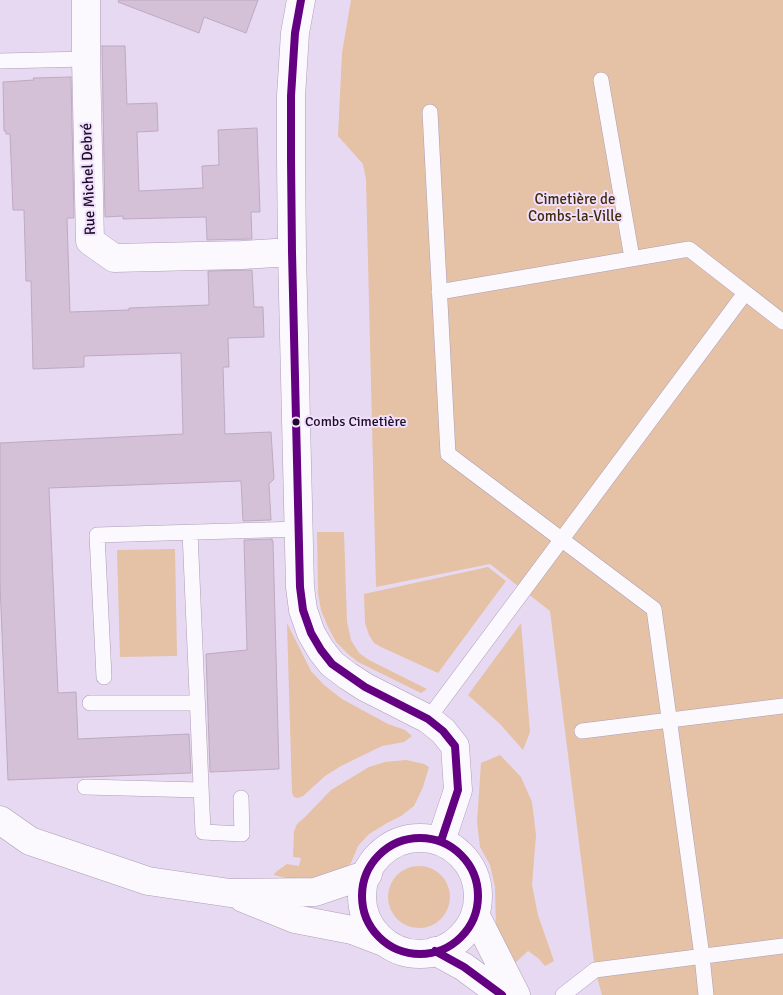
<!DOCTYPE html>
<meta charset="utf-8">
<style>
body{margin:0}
canvas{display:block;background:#e7d9f1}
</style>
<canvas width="783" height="995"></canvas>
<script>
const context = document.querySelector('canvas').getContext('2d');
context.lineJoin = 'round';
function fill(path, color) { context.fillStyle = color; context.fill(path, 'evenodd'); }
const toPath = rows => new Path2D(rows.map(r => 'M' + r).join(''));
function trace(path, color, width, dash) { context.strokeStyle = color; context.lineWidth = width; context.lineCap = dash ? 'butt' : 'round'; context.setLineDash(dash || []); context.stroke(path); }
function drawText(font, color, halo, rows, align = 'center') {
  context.font = font + ' Signika,sans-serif'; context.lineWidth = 4; context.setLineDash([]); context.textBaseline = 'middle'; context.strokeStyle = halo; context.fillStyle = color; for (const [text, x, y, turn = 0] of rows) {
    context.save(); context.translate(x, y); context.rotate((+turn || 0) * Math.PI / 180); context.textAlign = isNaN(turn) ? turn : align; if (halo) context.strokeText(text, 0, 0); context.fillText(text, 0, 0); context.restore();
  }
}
const green = toPath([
 [351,0,783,0,783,995,602,995,595,970,550,611,490,564,376,587,366,180,363,164,338,136,342,53],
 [317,532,344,532,347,622,351,640,359,653,369,660,427,689,421,693,358,662,348,654,336,642,328,627,321,610,318,593],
 [175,549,177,656,120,657,117,550],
 [488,567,506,581,438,673,381,647,374,643,369,635,365,623,364,594],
 [287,623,311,671,324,685,342,699,388,724,405,730,412,736,404,742,382,746,341,766,325,776,303,796,298,798,294,797,292,793],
 [521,623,530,732,523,750,500,724,468,695],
 [500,755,521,777,532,802,536,835,532,885,538,915,554,961,545,966,538,958,528,951,515,963,496,931,495,887,490,865,480,847,477,822,481,763],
 [406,760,424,764,429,767,423,787,414,806,401,816,387,823,369,834,358,846,351,863,343,871,330,877,298,881,274,875,274,874,277,871,287,864,299,866,301,858,293,857,294,831,297,824,305,817,331,790,369,767,385,762],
 '388 897a31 31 0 1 1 62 0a31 31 0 1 1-62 0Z'
]);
const building = toPath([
 [119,0,258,0,246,33,204,17,199,33,118,2,119,0],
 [102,46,125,46,127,104,157,103,158,131,137,132,139,191,203,188,202,166,219,165,218,130,257,128,260,212,251,212,252,239,207,240,206,217,123,219,123,216,105,217,102,46],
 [71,77,74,218,67,218,70,312,129,310,129,308,209,305,208,271,252,270,254,307,263,307,264,337,228,338,229,367,223,367,225,434,271,432,274,479,269,484,271,520,243,521,241,481,49,488,58,693,76,692,78,739,189,734,191,773,8,780,0,584,0,443,183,434,181,353,84,356,84,367,33,369,31,281,26,281,24,210,13,210,10,134,6,134,6,131,4,131,3,82,34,80,33,78,71,77],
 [272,539,272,541,273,541,279,769,210,772,206,654,247,650,244,540,272,539]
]);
const service = toPath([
 [0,61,86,59],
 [601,80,632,258],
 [430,112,448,454,654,609,702,956,706,995],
 [439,292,689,249,783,322],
 [190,532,203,832,242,834,241,798],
 [104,677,97,535,299,529],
 [90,703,197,703],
 [428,719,745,293],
 [582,731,783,706],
 [85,787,201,790],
 [563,995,595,970,783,946]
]);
const minor = toPath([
 [86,0,86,59,90,241,114,258,242,255,292,252],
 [301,0,295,33,291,96,291,159,292,252,300,587,303,610,311,633,321,650,332,664,348,676,365,687,428,719,443,731,455,746,458,790,441,841]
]);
const secondary = toPath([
 [0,820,30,841,148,881,230,893,315,892,368,874],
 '362 896a58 58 0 1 1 116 0a58 58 0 1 1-116 0Z',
 [243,898,295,919,352,930,386,943],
 [476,916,516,995],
 [435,951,464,967,502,995]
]);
const bus1 = toPath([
 [301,0,295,33,291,96,291,159,292,252,300,587,303,610,311,633,321,650,332,664,365,687,428,719,443,731,455,746,458,790,441,841],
 '362 896a58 58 0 1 1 116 0a58 58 0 1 1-116 0Z',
 [435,951,464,967,502,995]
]);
const markers = [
 [296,422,4.5,"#1c0c26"]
];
const busNames = [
 ["Combs Cimetière",305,422]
];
const streetNames = [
 ["Rue Michel Debré",89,179,-92]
];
const parkNames = [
 ["Cimetière de",575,200],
 ["Combs-la-Ville",575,217]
];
fill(green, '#e5c1a6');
fill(building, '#d5c1d7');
trace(building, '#bdaac0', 1);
trace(service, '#ac9eb6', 16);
trace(minor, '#ac9eb6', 29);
trace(secondary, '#ac9eb6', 29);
trace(service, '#fbf9fd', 15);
trace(minor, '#fbf9fd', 28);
trace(secondary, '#fbf9fd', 28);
trace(bus1, '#640082', 8);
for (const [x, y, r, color] of markers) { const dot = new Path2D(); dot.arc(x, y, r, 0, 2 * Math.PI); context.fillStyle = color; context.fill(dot); trace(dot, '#f1e0fd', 2); }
drawText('14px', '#1c0c26', '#f1e0fd', busNames, 'left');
drawText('15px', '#1c0c26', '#f1e0fd', streetNames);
drawText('15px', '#422b0a', '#f1e0fd', parkNames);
</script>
